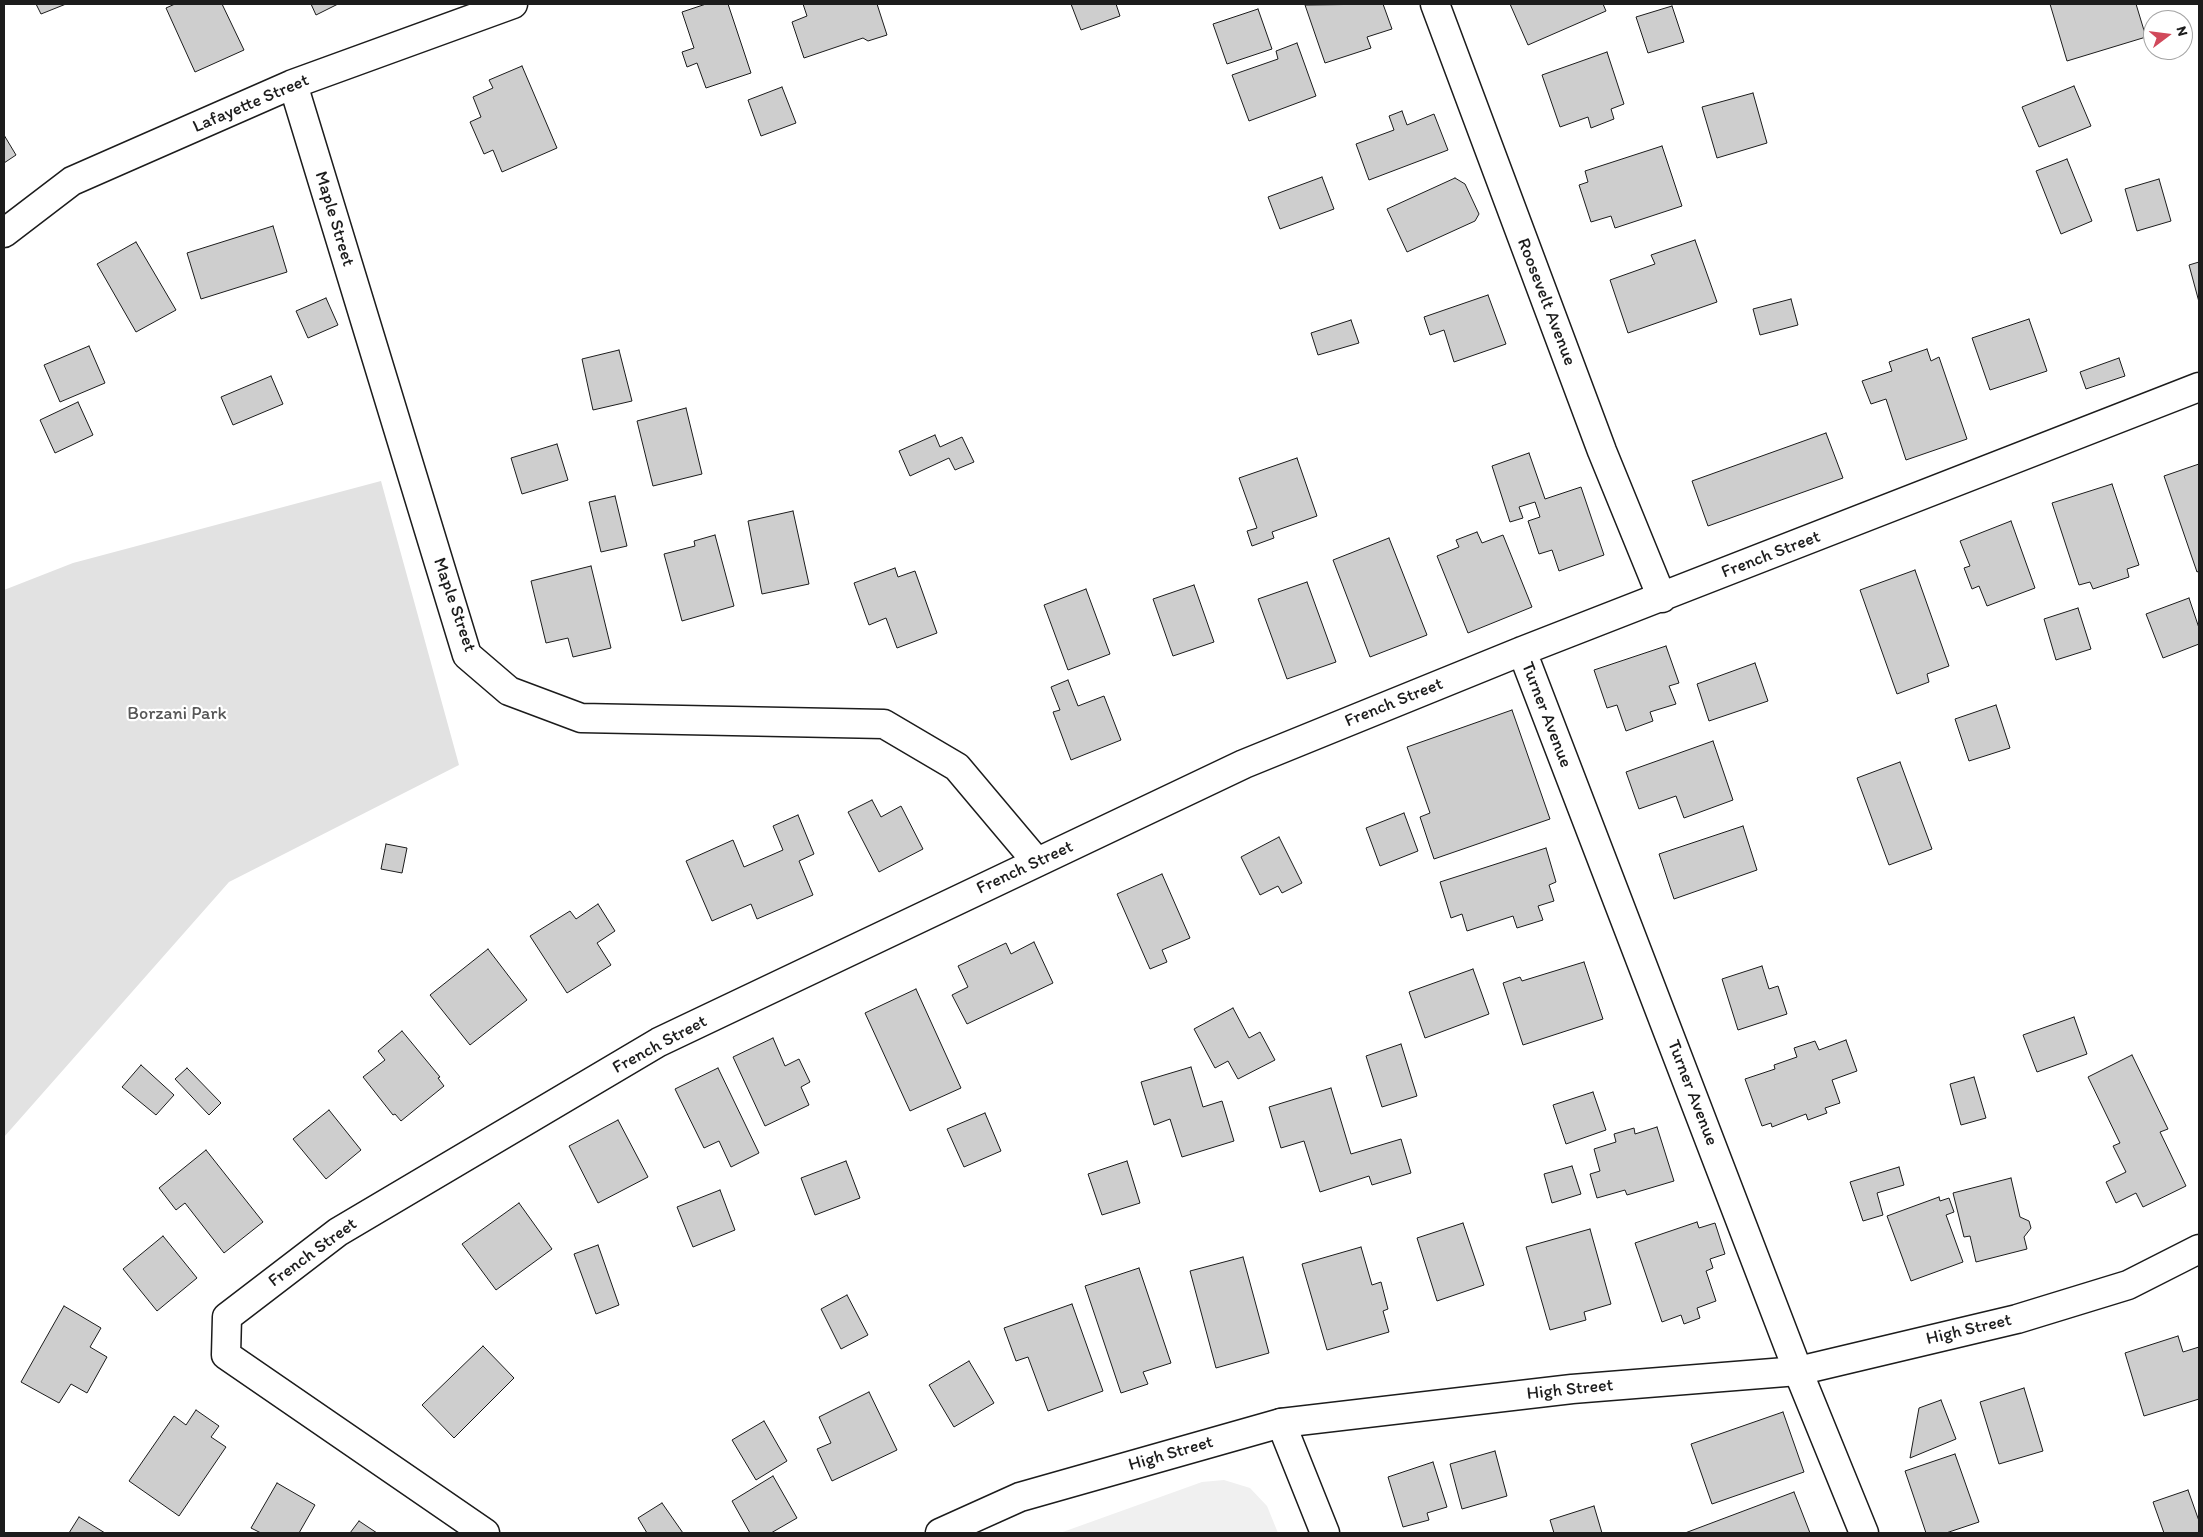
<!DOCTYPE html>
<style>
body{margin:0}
#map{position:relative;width:2203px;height:1537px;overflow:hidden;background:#fff;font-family:Itim,sans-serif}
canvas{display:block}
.frame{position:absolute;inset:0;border:5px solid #1c1c1c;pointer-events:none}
.north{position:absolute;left:2143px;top:10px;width:50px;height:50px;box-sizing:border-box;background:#fff;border:1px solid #a4a4a4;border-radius:50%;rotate:75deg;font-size:14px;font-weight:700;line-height:20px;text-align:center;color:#1c1c1c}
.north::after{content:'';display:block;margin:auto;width:18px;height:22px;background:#d1495b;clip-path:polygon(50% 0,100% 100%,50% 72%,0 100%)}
</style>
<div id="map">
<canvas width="2203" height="1537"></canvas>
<div class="frame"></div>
<div class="north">N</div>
</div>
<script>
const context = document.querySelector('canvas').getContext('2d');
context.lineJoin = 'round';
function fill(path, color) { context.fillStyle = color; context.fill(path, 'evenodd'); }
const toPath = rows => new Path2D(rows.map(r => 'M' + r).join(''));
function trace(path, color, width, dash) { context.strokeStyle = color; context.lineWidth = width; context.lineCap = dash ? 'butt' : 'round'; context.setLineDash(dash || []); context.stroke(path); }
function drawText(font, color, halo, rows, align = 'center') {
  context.font = font + ' Itim,sans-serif'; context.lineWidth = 4.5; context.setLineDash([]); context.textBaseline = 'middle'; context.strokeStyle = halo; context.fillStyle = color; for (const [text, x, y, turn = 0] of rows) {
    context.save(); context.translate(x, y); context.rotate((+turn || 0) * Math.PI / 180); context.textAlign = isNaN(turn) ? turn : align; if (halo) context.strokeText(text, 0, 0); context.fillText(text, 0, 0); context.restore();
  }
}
const built = toPath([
 [1224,1480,1250,1488,1267,1506,1278,1533,1060,1533,1202,1482]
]);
const green = toPath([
 [381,481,459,765,229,882,4,1137,4,590,73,563]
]);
const building = toPath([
 [36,4,66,4,41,14,36,4],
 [175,4,222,4,244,50,195,72,166,8,175,4],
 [311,4,338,4,316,15,311,4],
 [706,4,728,4,751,73,706,88,697,63,687,67,682,52,694,48,682,12,706,4],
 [803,4,877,4,887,35,868,41,863,38,804,58,792,22,807,16,803,4],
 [1071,4,1116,4,1120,16,1081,30,1071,4],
 [1383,4,1392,29,1367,37,1371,48,1325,63,1305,5,1383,4],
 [1510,4,1603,4,1606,11,1528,45,1510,4],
 [2050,4,2136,4,2146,37,2067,61,2050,4],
 [1672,6,1684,42,1648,53,1636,17,1672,6],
 [1258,9,1272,49,1227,64,1213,24,1258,9],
 [1297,43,1316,96,1249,121,1232,75,1278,59,1276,51,1297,43],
 [1607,52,1624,104,1611,109,1614,119,1591,128,1588,117,1560,127,1542,75,1607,52],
 [522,66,557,148,502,172,493,150,484,154,470,122,481,117,473,97,493,88,489,80,522,66],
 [2074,86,2091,126,2039,147,2022,107,2074,86],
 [782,87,796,123,761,136,748,100,782,87],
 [1753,93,1767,143,1717,158,1702,107,1753,93],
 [1402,111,1407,125,1434,114,1448,150,1369,180,1356,144,1394,130,1389,116,1402,111],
 [4,135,16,155,4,163,4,135],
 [1662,146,1682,206,1615,228,1611,216,1591,222,1579,185,1588,182,1585,171,1662,146],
 [2067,159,2092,221,2061,234,2036,171,2067,159],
 [1322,177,1334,209,1280,229,1268,197,1322,177],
 [1455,178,1465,184,1479,214,1475,221,1407,252,1387,209,1455,178],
 [2159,179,2171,221,2137,231,2125,189,2159,179],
 [273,226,287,272,201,299,187,253,273,226],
 [1695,240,1717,302,1628,333,1610,280,1655,264,1651,255,1695,240],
 [136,242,176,310,136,332,97,264,136,242],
 [2199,262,2199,302,2189,265,2199,262],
 [1488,295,1506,344,1454,362,1444,330,1430,335,1424,317,1488,295],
 [326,298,338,325,308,338,296,311,326,298],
 [1791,299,1798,325,1760,335,1753,309,1791,299],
 [2029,319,2047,371,1990,390,1972,338,2029,319],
 [1351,320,1359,343,1318,355,1311,333,1351,320],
 [89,346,105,383,60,402,44,365,89,346],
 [1927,349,1931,361,1939,357,1967,439,1906,460,1886,399,1871,404,1862,381,1892,371,1889,362,1927,349],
 [619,350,632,401,593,410,582,359,619,350],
 [2119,358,2125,376,2086,389,2080,372,2119,358],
 [271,376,283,404,233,425,221,397,271,376],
 [78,402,93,435,55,453,40,420,78,402],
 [686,408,702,474,653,486,637,421,686,408],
 [1826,433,1843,478,1708,526,1692,481,1826,433],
 [935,435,940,447,962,437,974,462,955,470,949,458,910,476,899,451,935,435],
 [557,444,568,480,522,494,511,458,557,444],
 [1529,453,1545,499,1581,487,1604,555,1559,571,1552,550,1539,554,1528,521,1540,517,1535,502,1519,507,1523,518,1510,522,1492,466,1529,453],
 [1297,458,1317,516,1272,532,1274,538,1252,546,1247,531,1257,528,1239,478,1297,458],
 [2199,464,2199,571,2197,572,2164,476,2199,464],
 [2112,484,2139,565,2127,569,2129,577,2093,589,2090,582,2079,585,2052,503,2112,484],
 [615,496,627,546,601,552,589,502,615,496],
 [793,511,809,584,762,594,748,521,793,511],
 [2011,521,2035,588,1987,606,1979,586,1972,589,1964,568,1970,566,1960,541,2011,521],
 [1477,532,1482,543,1503,535,1532,607,1468,633,1437,556,1459,547,1456,540,1477,532],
 [715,535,734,606,682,621,664,554,695,546,694,541,715,535],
 [1389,538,1427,635,1370,657,1333,560,1389,538],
 [591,566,611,648,573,657,568,638,546,643,531,581,591,566],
 [895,568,898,577,915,571,937,633,897,648,886,618,869,625,854,583,895,568],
 [1915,570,1949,666,1927,674,1929,682,1897,694,1860,590,1915,570],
 [1307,582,1336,662,1287,679,1258,599,1307,582],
 [1194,585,1214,642,1173,656,1153,599,1194,585],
 [1086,589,1110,654,1068,670,1044,605,1086,589],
 [2189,598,2199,628,2199,644,2163,658,2146,614,2189,598],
 [2078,608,2091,649,2056,660,2044,619,2078,608],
 [1666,646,1679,683,1669,686,1676,704,1650,712,1653,721,1626,731,1617,705,1607,708,1594,670,1666,646],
 [1755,663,1768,701,1709,721,1697,684,1755,663],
 [1068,680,1078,706,1104,696,1121,740,1071,760,1053,712,1060,710,1051,687,1068,680],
 [1996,705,2010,748,1969,761,1955,719,1996,705],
 [1512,710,1550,819,1434,859,1420,817,1430,813,1407,747,1512,710],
 [1713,741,1733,800,1684,818,1676,796,1639,809,1626,772,1713,741],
 [1900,762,1932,849,1889,865,1857,778,1900,762],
 [872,800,881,817,901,806,923,849,879,872,848,812,872,800],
 [1404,813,1418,851,1380,866,1366,828,1404,813],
 [798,815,814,854,799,861,813,895,757,919,751,904,712,921,686,861,733,840,744,867,783,850,773,826,798,815],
 [1743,826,1757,870,1674,899,1659,854,1743,826],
 [1279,837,1302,883,1282,893,1278,886,1260,895,1241,857,1279,837],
 [386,844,407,848,402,873,381,869,386,844],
 [1546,848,1556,882,1549,885,1554,901,1538,906,1543,920,1517,928,1513,916,1467,931,1462,914,1451,918,1440,882,1546,848],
 [1162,874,1190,938,1162,950,1167,962,1150,969,1117,894,1162,874],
 [598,904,615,931,597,943,611,965,567,993,530,936,570,911,576,919,598,904],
 [1034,942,1053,983,967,1024,952,995,968,987,958,966,1006,943,1011,954,1034,942],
 [488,949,527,1000,470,1045,430,995,488,949],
 [1584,962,1603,1019,1523,1045,1503,983,1520,977,1522,981,1584,962],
 [1762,966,1769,989,1778,986,1787,1014,1738,1030,1722,979,1762,966],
 [1473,969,1489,1014,1425,1038,1409,992,1473,969],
 [916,989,961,1088,910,1111,865,1013,916,989],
 [1233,1008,1249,1038,1260,1032,1275,1060,1238,1079,1228,1061,1215,1068,1194,1029,1233,1008],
 [2074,1017,2087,1054,2037,1072,2023,1035,2074,1017],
 [402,1031,440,1077,438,1078,444,1086,401,1121,395,1114,393,1115,363,1077,385,1060,378,1051,402,1031],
 [773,1038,785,1066,799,1059,810,1082,801,1087,809,1105,765,1126,733,1057,773,1038],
 [1846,1040,1857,1071,1832,1080,1840,1103,1825,1108,1827,1113,1808,1120,1806,1114,1772,1127,1771,1123,1762,1126,1745,1079,1775,1069,1774,1065,1797,1057,1794,1048,1815,1041,1819,1050,1846,1040],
 [1401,1044,1417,1096,1382,1107,1366,1056,1401,1044],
 [2132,1055,2168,1129,2160,1132,2186,1186,2143,1207,2136,1193,2116,1203,2106,1182,2126,1172,2113,1146,2120,1143,2088,1077,2132,1055],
 [141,1065,174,1095,156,1115,122,1087,141,1065],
 [1191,1067,1203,1107,1222,1101,1234,1141,1182,1157,1170,1119,1154,1125,1141,1082,1191,1067],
 [187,1068,221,1103,209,1115,175,1079,187,1068],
 [718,1068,759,1153,731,1167,719,1141,704,1148,675,1089,718,1068],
 [1974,1077,1986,1118,1961,1125,1950,1084,1974,1077],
 [1331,1088,1351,1154,1401,1139,1411,1173,1372,1185,1369,1176,1320,1192,1304,1141,1281,1148,1269,1107,1331,1088],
 [1593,1092,1606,1130,1566,1144,1553,1105,1593,1092],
 [329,1110,361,1150,326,1179,293,1139,329,1110],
 [985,1113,1001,1151,964,1167,947,1129,985,1113],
 [618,1120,648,1177,598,1203,569,1146,618,1120],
 [1657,1127,1674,1181,1627,1195,1625,1190,1597,1198,1590,1174,1600,1171,1594,1149,1616,1142,1614,1134,1634,1128,1635,1134,1657,1127],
 [206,1150,263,1222,224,1253,185,1203,176,1210,159,1188,206,1150],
 [846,1161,860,1198,815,1215,801,1178,846,1161],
 [1127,1161,1140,1203,1102,1215,1088,1174,1127,1161],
 [1572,1166,1581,1194,1552,1203,1544,1174,1572,1166],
 [1899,1167,1904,1185,1877,1193,1883,1215,1863,1221,1850,1182,1899,1167],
 [2011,1178,2020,1217,2029,1221,2031,1228,2024,1237,2027,1249,1976,1262,1970,1236,1964,1237,1953,1193,2011,1178],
 [720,1190,735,1230,693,1247,677,1207,720,1190],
 [1939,1197,1940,1201,1949,1198,1954,1212,1946,1215,1963,1262,1911,1281,1887,1216,1939,1197],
 [519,1203,552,1249,496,1290,462,1244,519,1203],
 [1697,1222,1699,1228,1715,1223,1725,1254,1710,1259,1713,1268,1706,1271,1716,1301,1697,1308,1700,1318,1684,1324,1681,1315,1662,1322,1635,1243,1697,1222],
 [1463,1223,1484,1285,1437,1301,1417,1238,1463,1223],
 [1590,1229,1611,1304,1584,1312,1586,1320,1550,1330,1526,1247,1590,1229],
 [163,1236,197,1278,157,1311,123,1269,163,1236],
 [598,1245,619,1305,596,1314,574,1254,598,1245],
 [1361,1247,1372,1285,1381,1282,1388,1309,1383,1311,1389,1332,1327,1350,1302,1264,1361,1247],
 [1243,1257,1269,1353,1216,1368,1190,1271,1243,1257],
 [1139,1268,1171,1363,1143,1372,1148,1384,1121,1393,1085,1286,1139,1268],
 [847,1295,868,1335,841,1349,821,1309,847,1295],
 [1072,1304,1103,1391,1048,1411,1028,1357,1016,1361,1004,1328,1072,1304],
 [64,1306,101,1328,90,1347,107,1357,87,1393,71,1384,59,1403,21,1382,64,1306],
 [2178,1336,2183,1352,2199,1347,2199,1399,2144,1416,2125,1353,2178,1336],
 [483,1346,514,1378,454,1438,422,1405,483,1346],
 [969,1361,994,1403,954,1427,929,1385,969,1361],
 [2024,1388,2043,1451,1999,1464,1980,1402,2024,1388],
 [869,1392,897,1450,832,1481,817,1449,831,1443,819,1417,869,1392],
 [1941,1400,1956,1439,1910,1458,1919,1408,1941,1400],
 [196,1410,219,1426,211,1437,226,1447,179,1516,129,1481,174,1416,186,1425,196,1410],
 [1783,1412,1804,1472,1712,1504,1691,1444,1783,1412],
 [764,1421,787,1461,756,1480,732,1440,764,1421],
 [1495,1451,1507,1496,1462,1509,1450,1464,1495,1451],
 [1955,1454,1979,1522,1946,1533,1926,1533,1905,1471,1955,1454],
 [1433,1462,1447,1507,1427,1513,1429,1520,1403,1527,1388,1477,1433,1462],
 [773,1476,797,1518,771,1533,750,1533,732,1501,773,1476],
 [277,1483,315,1505,299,1533,261,1533,251,1528,277,1483],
 [2188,1490,2199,1521,2199,1533,2164,1533,2153,1502,2188,1490],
 [1794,1492,1810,1533,1685,1533,1794,1492],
 [662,1503,683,1533,647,1533,638,1518,662,1503],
 [1594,1506,1602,1533,1554,1533,1550,1520,1594,1506],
 [79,1517,105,1533,69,1533,79,1517],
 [359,1521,377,1533,350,1533,359,1521]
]);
const minor = toPath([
 [1435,4,1602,451,1662,598],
 [293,84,467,655,509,691,581,718,884,724,957,767,1037,862],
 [4,233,72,181,293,84,513,4],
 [1522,651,1798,1371,1864,1533],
 [1281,1423,1325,1533],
 [485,1533,226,1355,227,1317,338,1232,659,1042,1244,764,1522,651,2199,387]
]);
const tertiary = toPath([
 [940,1533,1020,1497,1281,1423,1572,1389,1798,1371,2017,1319,2128,1285,2199,1249]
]);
const streetNames = [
 ["Lafayette Street",251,104,-23],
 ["Maple Street",334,219,73],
 ["Roosevelt Avenue",1546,302,69],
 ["French Street",1771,555,-21],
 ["Maple Street",454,605,71],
 ["French Street",1394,703,-22],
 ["Turner Avenue",1546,715,69],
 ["French Street",1025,868,-25],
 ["French Street",660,1045,-28],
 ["Turner Avenue",1692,1093,69],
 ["French Street",313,1253,-36],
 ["High Street",1969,1330,-13],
 ["High Street",1570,1390,-6],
 ["High Street",1171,1454,-16]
];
const parkNames = [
 ["Borzani Park",177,714]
];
fill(built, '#f0f0f0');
fill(green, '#e2e2e2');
fill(building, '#cecece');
trace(building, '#1c1c1c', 1);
trace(minor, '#1c1c1c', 31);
trace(tertiary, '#1c1c1c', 31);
trace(minor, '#fff', 28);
trace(tertiary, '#fff', 28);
drawText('18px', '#1c1c1c', '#fff', streetNames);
drawText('18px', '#575757', '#fff', parkNames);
</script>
